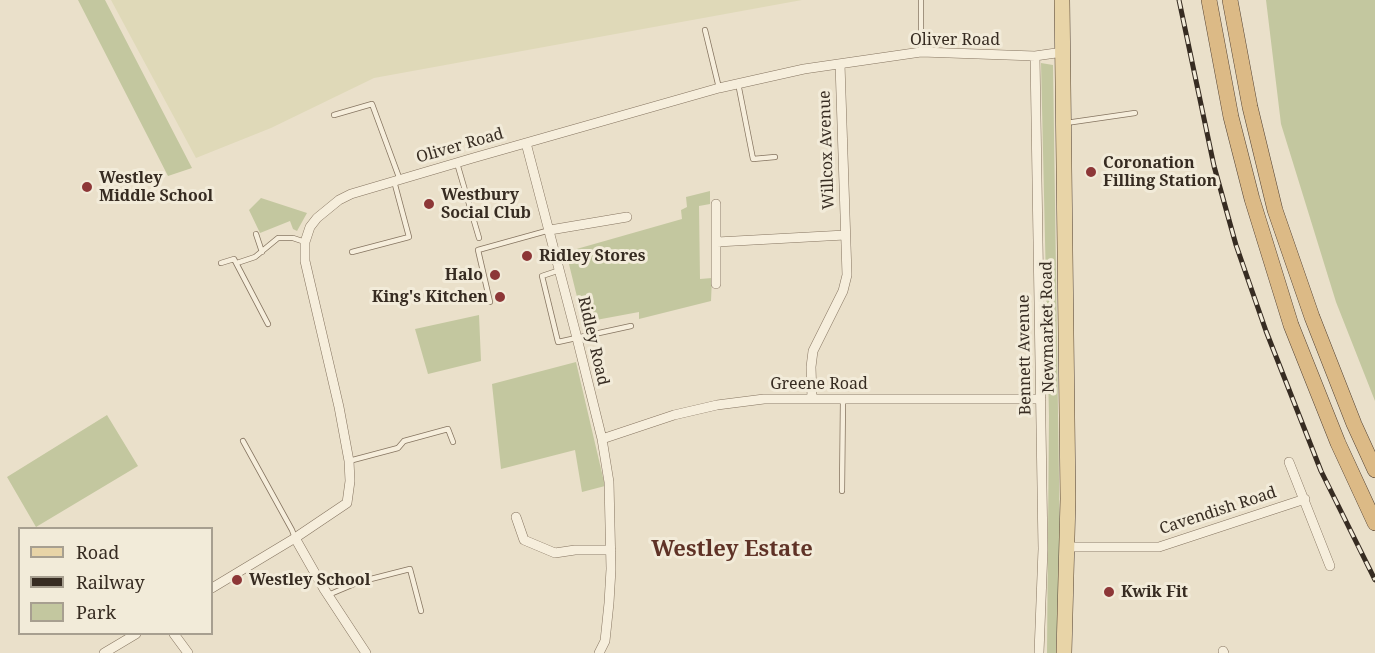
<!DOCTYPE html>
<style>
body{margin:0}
#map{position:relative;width:1375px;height:653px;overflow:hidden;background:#eae0ca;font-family:"Noto Serif",serif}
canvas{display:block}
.legend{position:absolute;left:18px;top:527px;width:195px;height:108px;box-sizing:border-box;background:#f2ebd9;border:2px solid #a79f90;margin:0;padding:8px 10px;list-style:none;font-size:18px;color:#372c22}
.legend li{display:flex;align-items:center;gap:12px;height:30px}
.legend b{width:30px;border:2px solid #a79f90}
</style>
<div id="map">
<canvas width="1375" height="653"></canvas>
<ul class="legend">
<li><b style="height:8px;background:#e8d4a7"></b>Road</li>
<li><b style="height:8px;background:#372c22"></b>Railway</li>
<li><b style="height:16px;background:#c3c79f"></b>Park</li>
</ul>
</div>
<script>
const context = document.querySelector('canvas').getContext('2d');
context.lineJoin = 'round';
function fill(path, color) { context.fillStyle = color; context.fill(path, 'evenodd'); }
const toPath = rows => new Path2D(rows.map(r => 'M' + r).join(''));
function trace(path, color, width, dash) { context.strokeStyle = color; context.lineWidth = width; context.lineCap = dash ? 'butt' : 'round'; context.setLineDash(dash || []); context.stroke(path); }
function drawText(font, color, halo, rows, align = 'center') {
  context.font = font + ' "Noto Serif",serif'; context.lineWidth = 6; context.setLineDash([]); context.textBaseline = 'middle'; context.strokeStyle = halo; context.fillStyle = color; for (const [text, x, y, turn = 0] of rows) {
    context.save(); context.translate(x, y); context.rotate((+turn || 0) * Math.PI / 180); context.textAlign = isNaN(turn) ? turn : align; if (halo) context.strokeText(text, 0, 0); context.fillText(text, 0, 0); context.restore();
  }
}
const farmland = toPath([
 [111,0,802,0,374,78,271,128,196,158]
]);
const green = toPath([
 [78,0,105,0,192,168,168,176],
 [1266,0,1375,0,1375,401,1336,302,1281,124],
 [1041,63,1053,65,1060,549,1056,653,1047,653,1049,416],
 [710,191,710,204,699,206,700,279,712,278,711,301,639,319,639,312,596,320,582,317,566,252,682,219,681,210,687,207,686,197],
 [261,198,307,213,297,231,293,229,290,221,260,233,249,210],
 [479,315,481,361,428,374,415,329],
 [576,362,605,486,582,492,575,450,501,469,492,384],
 [107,415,138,466,36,527,7,477]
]);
const service = toPath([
 [921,0,921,52],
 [705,30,719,88],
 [738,83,753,159,775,157],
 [334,115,372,104,400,180],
 [1066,123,1135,113],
 [457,163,479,238],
 [256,234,262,252],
 [352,252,409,237,394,181],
 [221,263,234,259,268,324],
 [237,263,255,257,278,238,293,238,305,242],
 [560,270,542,276,558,342,631,326],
 [490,302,478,250,550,230],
 [243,441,292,530,295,538],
 [349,461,398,448,404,441,448,429,453,442],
 [842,491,843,399],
 [328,595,359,582,410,569,421,611]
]);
const minor = toPath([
 [1035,56,1043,549,1039,653],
 [526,143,577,338,602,439,609,482,611,569,609,603,605,641,599,653],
 [716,204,716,284],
 [550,230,627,217],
 [717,242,845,235],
 [812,398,811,367,813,351,843,291,847,275,840,64],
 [602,439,674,415,717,405,764,399,1041,399],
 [1289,462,1330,566],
 [516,517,524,540,555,553,575,550,611,550],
 [295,538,324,589,366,653],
 [1068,547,1159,547,1305,499],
 [212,588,295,538,347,503,350,481,349,461,339,407,305,261,305,242,310,227,317,218,339,200,351,194,473,158,719,88,804,69,921,52,1035,56,1063,52],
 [174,634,188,653],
 [1223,651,1224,653],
 [104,653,136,634]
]);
const primary = toPath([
 [1062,0,1068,499,1064,653]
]);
const trunk = toPath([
 [1209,0,1231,117,1252,199,1291,325,1338,443,1375,523],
 [1230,0,1250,107,1275,210,1312,317,1354,424,1375,470]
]);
const rail = toPath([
 [1179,0,1214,166,1236,245,1266,331,1321,471,1375,580]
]);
const markers = [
 [1091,172,6,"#8d3737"],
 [87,187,6,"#8d3737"],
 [429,204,6,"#8d3737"],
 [527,256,6,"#8d3737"],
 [495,275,6,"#8d3737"],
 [500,297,6,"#8d3737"],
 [237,580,6,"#8d3737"],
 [1109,592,6,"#8d3737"]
];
const streetNames = [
 ["Oliver Road",955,40],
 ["Oliver Road",460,146,-16],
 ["Willcox Avenue",827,150,-92],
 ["Newmarket Road",1048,327,-91],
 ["Ridley Road",593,341,77],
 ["Bennett Avenue",1025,355,-91],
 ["Greene Road",819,384],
 ["Cavendish Road",1218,511,-18]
];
const poiNames = [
 ["Coronation",1103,163],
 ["Filling Station",1103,181],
 ["Westley",99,178],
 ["Middle School",99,196],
 ["Westbury",441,195],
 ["Social Club",441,213],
 ["Ridley Stores",539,256],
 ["Halo",483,275,"right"],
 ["King's Kitchen",488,297,"right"],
 ["Westley School",249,580],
 ["Kwik Fit",1121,592]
];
const districtNames = [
 ["Westley Estate",732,550]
];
fill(farmland, '#dfd9b8');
fill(green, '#c3c79f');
trace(service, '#857460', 6);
trace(minor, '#857460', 10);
trace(primary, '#534234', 16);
trace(trunk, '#534234', 16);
trace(service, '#f6eedc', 4.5);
trace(minor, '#f6eedc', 9);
trace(primary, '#e8d4a7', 15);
trace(trunk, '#dcba86', 15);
trace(rail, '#372c22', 5);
trace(rail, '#f2ebd9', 3, [9]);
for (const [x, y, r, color] of markers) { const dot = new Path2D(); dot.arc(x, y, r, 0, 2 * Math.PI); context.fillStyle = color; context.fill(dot); trace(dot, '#f2ebd9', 2); }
drawText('16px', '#372c22', '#f2ebd9', streetNames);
drawText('bold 16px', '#372c22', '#f2ebd9', poiNames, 'left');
drawText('bold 22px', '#5f3226', '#f2ebd9', districtNames);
</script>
